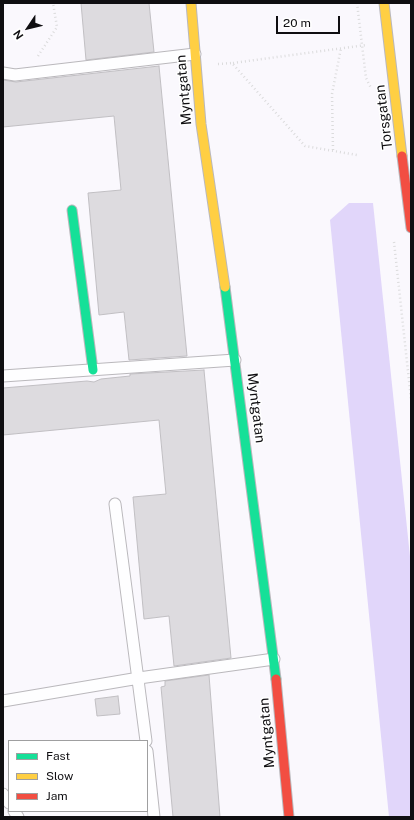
<!DOCTYPE html>
<style>
body{margin:0}
#map{position:relative;width:414px;height:820px;overflow:hidden;background:#faf8fd;font-family:"Public Sans",sans-serif}
canvas{display:block}
.frame{position:absolute;inset:0;border:4px solid #0f0e11;pointer-events:none}
.legend{position:absolute;left:8px;top:740px;width:140px;height:72px;box-sizing:border-box;background:#fff;border:1px solid #9f9fa0;margin:0;padding:5px 7px;list-style:none;font-size:12px;color:#0f0e11}
.legend li{display:flex;align-items:center;gap:8px;height:20px}
.legend b{width:20px;border:1px solid #9f9fa0}
.north{position:absolute;left:8px;top:8px;width:40px;height:40px;-webkit-text-stroke:3px #fff;paint-order:stroke;rotate:235deg;font-size:11px;font-weight:700;line-height:16px;text-align:center;color:#0f0e11}
.north::after{content:'';display:block;margin:auto;width:14px;height:18px;background:#0f0e11;clip-path:polygon(50% 0,100% 100%,50% 72%,0 100%)}
.scale{position:absolute;left:276px;top:16px;width:64px;height:18px;box-sizing:border-box;border:2px solid #0f0e11;border-top:0;padding-left:5px;font-size:12px;line-height:14px;white-space:nowrap;color:#0f0e11;-webkit-text-stroke:3px #fff;paint-order:stroke}
</style>
<div id="map">
<canvas width="414" height="820"></canvas>
<div class="frame"></div>
<ul class="legend">
<li><b style="height:5px;background:#16e098"></b>Fast</li>
<li><b style="height:5px;background:#ffcf43"></b>Slow</li>
<li><b style="height:5px;background:#f24e42"></b>Jam</li>
</ul>
<div class="north">N</div>
<div class="scale">20 m</div>
</div>
<script>
const context = document.querySelector('canvas').getContext('2d');
context.lineJoin = 'round';
function fill(path, color) { context.fillStyle = color; context.fill(path, 'evenodd'); }
const toPath = rows => new Path2D(rows.map(r => 'M' + r).join(''));
function trace(path, color, width, dash) { context.strokeStyle = color; context.lineWidth = width; context.lineCap = dash ? 'butt' : 'round'; context.setLineDash(dash || []); context.stroke(path); }
function drawText(font, color, halo, rows, align = 'center') {
  context.font = font + ' "Public Sans",sans-serif'; context.lineWidth = 3; context.setLineDash([]); context.textBaseline = 'middle'; context.strokeStyle = halo; context.fillStyle = color; for (const [text, x, y, turn = 0] of rows) {
    context.save(); context.translate(x, y); context.rotate((+turn || 0) * Math.PI / 180); context.textAlign = isNaN(turn) ? turn : align; if (halo) context.strokeText(text, 0, 0); context.fillText(text, 0, 0); context.restore();
  }
}
const green = toPath([
 [349,203,373,203,411,566,411,817,389,817,330,220]
]);
const building = toPath([
 [81,3,149,3,154,52,86,60,81,3],
 [159,66,187,356,129,360,124,312,99,315,88,193,121,190,114,116,3,127,3,80,16,82,159,66],
 [204,370,231,658,174,666,169,616,144,619,133,497,166,494,159,420,3,435,3,388,87,381,94,382,101,379,130,376,130,374,204,370],
 [209,675,220,817,173,817,161,687,165,686,165,681,209,675],
 [118,696,120,714,97,716,95,699,118,696]
]);
const path = toPath([
 [357,3,366,78,371,88],
 [38,56,57,27,53,3],
 [233,63,366,45],
 [218,64,232,63,305,146,357,155],
 [333,150,332,94,341,48],
 [394,242,411,399]
]);
const lane = toPath([
 [3,73,15,75,195,54],
 [3,376,235,360],
 [115,504,146,741],
 [3,701,139,678,274,659],
 [147,751,154,817],
 [3,794,9,803],
 [14,811,18,817]
]);
const fast = toPath([
 [72,210,93,370],
 [225,287,276,679]
]);
const slow = toPath([
 [191,3,201,124,225,287],
 [384,3,402,156]
]);
const jam = toPath([
 [402,156,411,228],
 [276,679,289,817]
]);
const streetNames = [
 ["Myntgatan",184,90,-95],
 ["Torsgatan",384,117,-97],
 ["Myntgatan",256,408,83],
 ["Myntgatan",267,733,-95]
];
fill(green, '#e1d6fa');
fill(building, '#dddbdf');
trace(building, '#c1bfc3', 1);
trace(lane, '#bab8bc', 13);
trace(fast, '#bab8bc', 11);
trace(slow, '#bab8bc', 11);
trace(jam, '#bab8bc', 11);
trace(path, '#dbdbdc', 2.5, [1, 3]);
trace(lane, '#fefeff', 11);
trace(fast, '#16e098', 9);
trace(slow, '#ffcf43', 9);
trace(jam, '#f24e42', 9);
drawText('14px', '#0f0e11', '#fff', streetNames);
</script>
